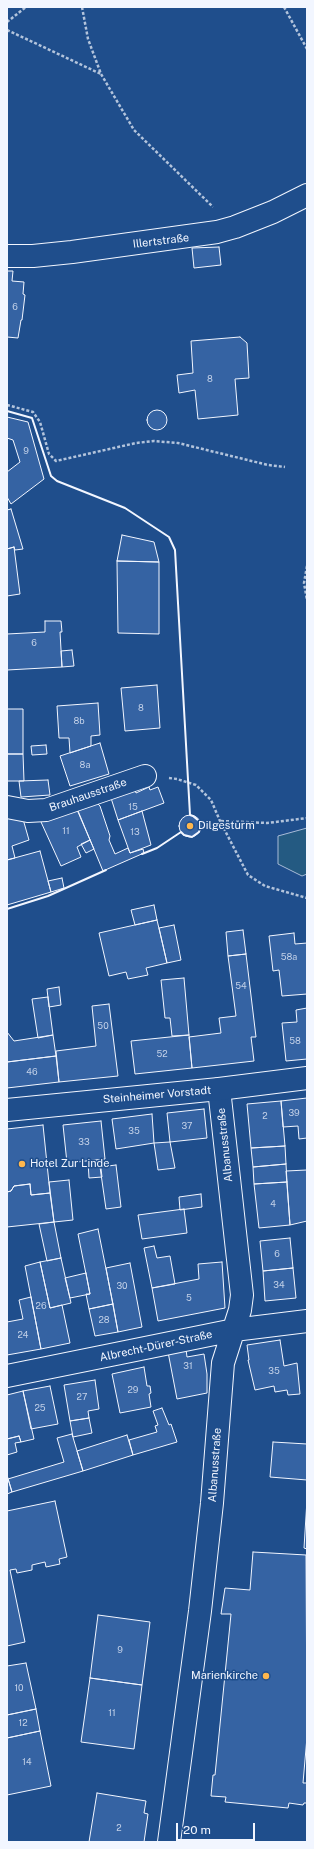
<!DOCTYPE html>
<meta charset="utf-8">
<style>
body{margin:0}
#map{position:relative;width:314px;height:1849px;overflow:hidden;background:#1f4e8c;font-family:"Public Sans",sans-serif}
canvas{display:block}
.frame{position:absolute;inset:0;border:8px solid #f2f6ff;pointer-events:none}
.scale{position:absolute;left:176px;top:1823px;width:79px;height:18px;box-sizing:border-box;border:2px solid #f2f6ff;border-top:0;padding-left:5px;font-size:12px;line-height:14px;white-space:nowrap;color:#f2f6ff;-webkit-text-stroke:3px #1f4e8c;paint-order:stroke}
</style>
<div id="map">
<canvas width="314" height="1849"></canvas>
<div class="frame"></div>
<div class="scale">20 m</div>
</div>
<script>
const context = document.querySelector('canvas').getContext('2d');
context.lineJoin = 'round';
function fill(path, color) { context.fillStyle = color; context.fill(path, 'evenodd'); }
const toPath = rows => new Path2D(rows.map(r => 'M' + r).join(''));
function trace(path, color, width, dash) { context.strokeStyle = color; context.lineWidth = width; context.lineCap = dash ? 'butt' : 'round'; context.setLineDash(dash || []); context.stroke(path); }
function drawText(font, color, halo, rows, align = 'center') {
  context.font = font + ' "Public Sans",sans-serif'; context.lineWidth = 3; context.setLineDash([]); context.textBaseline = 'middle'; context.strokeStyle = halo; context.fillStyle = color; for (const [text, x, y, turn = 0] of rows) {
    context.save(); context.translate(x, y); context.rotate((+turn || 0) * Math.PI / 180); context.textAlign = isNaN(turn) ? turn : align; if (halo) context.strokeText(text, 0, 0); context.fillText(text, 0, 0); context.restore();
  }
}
const green = toPath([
 [307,828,307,874,302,876,278,864,278,836,307,828]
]);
const building = toPath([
 [219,247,221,265,194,268,192,248,219,247],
 [7,271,13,271,12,281,24,282,23,294,25,295,22,320,21,320,18,338,7,337,7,271],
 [240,337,247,343,249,378,235,379,238,415,198,419,195,390,179,393,177,375,193,373,191,341,240,337],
 '147 420a10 10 0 1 1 20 0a10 10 0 1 1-20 0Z',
 [7,417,28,422,44,479,11,504,7,497,7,472,20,462,13,440,7,438,7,417],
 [11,509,23,549,15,550,14,547,7,549,7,510,11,509],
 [122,535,154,542,159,562,117,561,122,535],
 [14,547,20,594,7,596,7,549,14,547],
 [117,561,159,562,159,634,118,633,117,561],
 [45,621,61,621,62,632,60,632,62,667,7,670,7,634,45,632,45,621],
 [72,650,74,666,62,667,61,651,72,650],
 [157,685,160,728,125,731,121,688,157,685],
 [98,703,100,735,91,736,91,746,70,753,69,738,59,738,57,706,98,703],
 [7,709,23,709,23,754,7,754,7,709],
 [100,743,109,774,70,786,60,756,100,743],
 [46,745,47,754,32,755,31,746,46,745],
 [7,754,23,754,24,781,7,781,7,754],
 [48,780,50,795,21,797,19,781,48,780],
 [149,787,150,790,158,787,164,803,118,820,111,798,135,790,136,793,149,787],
 [94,800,100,806,110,836,109,840,115,854,128,848,130,853,143,849,144,853,103,871,76,806,94,800],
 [75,805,90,840,77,847,81,857,61,866,41,822,75,805],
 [142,811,151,845,130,853,118,820,142,811],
 '179 826a11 11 0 1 1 22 0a11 11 0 1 1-22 0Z',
 [7,817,23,819,29,840,12,846,15,858,7,860,7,817],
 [90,840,94,849,86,853,81,844,90,840],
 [40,851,51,892,7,905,7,860,40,851],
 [62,878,64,888,51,892,48,881,62,878],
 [154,905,157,920,135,925,131,910,154,905],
 [157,920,167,963,146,968,148,975,128,979,126,972,109,976,99,933,157,920],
 [174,925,181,960,167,963,159,928,174,925],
 [243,930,246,954,228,956,226,932,243,930],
 [294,933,295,944,307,943,307,994,282,996,279,970,273,971,269,936,294,933],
 [246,954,256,1037,251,1037,254,1061,192,1068,189,1037,221,1033,219,1018,236,1016,228,956,246,954],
 [184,978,189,1035,172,1036,170,1018,165,1018,161,980,184,978],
 [59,987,61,1005,49,1007,47,989,59,987],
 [48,997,53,1035,38,1038,32,999,48,997],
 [109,1004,118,1076,59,1082,56,1051,96,1046,92,1006,109,1004],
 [307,1008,307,1059,286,1061,282,1023,297,1022,296,1010,307,1008],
 [7,1032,14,1041,53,1035,56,1056,7,1062,7,1032],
 [189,1035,192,1068,135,1074,131,1041,189,1035],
 [56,1056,59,1082,7,1088,7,1062,56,1056],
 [307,1098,307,1138,299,1139,298,1126,283,1127,281,1101,307,1098],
 [281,1101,285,1146,251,1148,247,1104,281,1101],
 [204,1109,207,1138,170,1142,167,1113,204,1109],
 [152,1114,154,1143,116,1149,112,1119,152,1114],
 [101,1121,105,1159,67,1163,63,1125,101,1121],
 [43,1125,50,1193,31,1195,30,1184,14,1186,11,1191,7,1192,7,1129,43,1125],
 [170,1142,175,1168,158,1170,154,1143,170,1142],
 [285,1146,286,1164,253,1167,251,1148,285,1146],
 [100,1160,102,1177,89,1178,88,1161,100,1160],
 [286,1164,287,1182,254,1184,253,1167,286,1164],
 [116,1165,121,1207,106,1209,100,1167,116,1165],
 [307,1170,307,1221,290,1225,286,1171,307,1170],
 [69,1180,73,1220,54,1222,49,1182,69,1180],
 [287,1182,290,1225,259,1228,254,1184,287,1182],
 [30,1184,31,1195,50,1193,54,1222,7,1227,7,1192,11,1191,14,1186,30,1184],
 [201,1194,202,1207,180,1210,179,1197,201,1194],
 [184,1209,187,1233,142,1239,138,1215,184,1209],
 [54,1222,61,1258,47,1261,39,1224,54,1222],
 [98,1229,113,1304,89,1309,86,1294,90,1294,78,1234,98,1229],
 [290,1238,293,1268,263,1271,260,1241,290,1238],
 [154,1246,157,1258,170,1256,175,1284,152,1288,144,1248,154,1246],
 [61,1258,71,1303,50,1308,40,1262,61,1258],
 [40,1262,50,1308,62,1305,70,1343,41,1349,25,1266,40,1262],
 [222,1262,225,1308,158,1321,152,1288,199,1279,198,1264,222,1262],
 [130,1263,142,1327,118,1332,106,1268,130,1263],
 [293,1268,296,1298,265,1301,263,1271,293,1268],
 [86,1273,90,1294,70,1298,65,1278,86,1273],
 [31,1297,41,1349,7,1355,7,1322,23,1319,19,1300,31,1297],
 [113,1304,118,1332,95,1336,89,1309,113,1304],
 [280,1340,284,1366,297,1363,300,1394,288,1395,287,1390,275,1392,274,1386,255,1390,248,1360,249,1360,247,1345,280,1340],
 [186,1349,187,1357,204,1354,207,1374,207,1393,177,1399,168,1352,186,1349],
 [144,1367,147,1386,150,1386,151,1393,149,1394,151,1407,120,1413,112,1374,144,1367],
 [95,1380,99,1409,88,1411,89,1418,70,1421,64,1385,95,1380],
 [50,1386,58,1424,31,1429,23,1391,50,1386],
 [23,1391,34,1439,21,1442,19,1436,7,1439,7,1395,23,1391],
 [162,1408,169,1425,171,1424,177,1442,133,1455,129,1440,157,1432,155,1426,158,1425,153,1411,162,1408],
 [89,1418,92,1433,73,1437,70,1421,89,1418],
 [72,1434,83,1471,12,1492,8,1479,64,1462,57,1438,72,1434],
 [127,1435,133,1455,83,1471,77,1451,127,1435],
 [19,1436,21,1442,15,1443,17,1452,7,1455,7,1439,19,1436],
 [273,1442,307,1444,307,1480,270,1477,273,1442],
 [7,1475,12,1492,7,1494,7,1475],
 [307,1500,307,1561,307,1549,304,1548,307,1500],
 [55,1501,67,1557,59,1559,60,1564,46,1567,45,1562,32,1565,32,1570,17,1573,16,1569,10,1570,25,1642,7,1646,7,1511,55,1501],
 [253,1552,306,1555,307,1737,303,1783,307,1783,307,1803,304,1803,303,1805,289,1803,288,1808,225,1802,226,1797,211,1796,213,1775,215,1775,231,1614,221,1614,225,1588,250,1590,253,1552],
 [98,1615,150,1622,142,1685,90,1678,98,1615],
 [26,1663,36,1709,7,1715,7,1666,26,1663],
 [90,1678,142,1685,134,1749,81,1742,90,1678],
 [36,1709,40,1731,7,1738,7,1715,36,1709],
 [40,1731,51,1786,7,1795,7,1738,40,1731],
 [97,1793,146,1801,144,1813,148,1814,144,1842,89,1842,97,1793]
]);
const path = toPath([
 [82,7,88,39,101,74,134,130,213,207],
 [284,7,307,49],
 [7,22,26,7],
 [7,30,101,74],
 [7,405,33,412,40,422,49,454,56,461,136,443,154,441,178,443,268,465,285,467],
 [307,566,304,583,307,600],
 [169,778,177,779,196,785,211,800,220,821,248,875,265,886,307,898],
 [221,821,267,823,307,818]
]);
const minor = toPath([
 [7,256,33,256,72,252,217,232,235,227,273,212,307,195],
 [7,807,28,811,46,810,145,776],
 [7,1376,234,1330,307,1321],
 [169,1842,200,1611,212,1503,223,1363,240,1310,242,1295,219,1089]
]);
const secondary = toPath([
 [7,1110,219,1089,307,1078]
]);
const wall = toPath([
 [7,411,32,418,51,476,57,481,125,508,169,537,175,550,190,815,193,816,199,821,200,828,199,832,192,837,184,835,181,832,157,848,142,854],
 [7,909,48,896,106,870]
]);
const markers = [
 [190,826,4,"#ffb74d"],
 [22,1164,4,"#ffb74d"],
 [266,1676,4,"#ffb74d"]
];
const numberNames = [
 ["6",15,307],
 ["8",210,379],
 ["9",26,451],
 ["6",34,643],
 ["8",141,708],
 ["8b",79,721],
 ["8a",85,765],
 ["15",133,807],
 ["11",66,831],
 ["13",135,832],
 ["58a",289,957],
 ["54",241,986],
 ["50",103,1026],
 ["58",295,1041],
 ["52",162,1054],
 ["46",32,1072],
 ["39",294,1113],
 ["2",265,1116],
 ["37",187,1126],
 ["35",134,1131],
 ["33",84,1142],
 ["4",273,1204],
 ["6",277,1254],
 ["34",279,1285],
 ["30",122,1286],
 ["5",189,1298],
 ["26",41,1306],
 ["28",104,1320],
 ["24",23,1335],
 ["31",188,1366],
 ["35",274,1371],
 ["29",133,1390],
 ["27",82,1397],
 ["25",40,1408],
 ["9",120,1650],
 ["10",19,1688],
 ["11",112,1713],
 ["12",23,1723],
 ["14",27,1762],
 ["2",119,1828]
];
const streetNames = [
 ["Illertstraße",161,241,-7],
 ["Brauhausstraße",88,795,-19],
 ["Steinheimer Vorstadt",157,1095,-5],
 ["Albanusstraße",225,1145,-96],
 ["Albrecht-Dürer-Straße",156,1346,-12],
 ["Albanusstraße",215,1465,-86]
];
const poiNames = [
 ["Dilgesturm",198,826],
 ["Hotel Zur Linde",30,1164],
 ["Marienkirche",258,1676,"right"]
];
fill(green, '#245a82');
trace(green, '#a8bbd7', 1);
fill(building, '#3563a3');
trace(building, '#f2f6ff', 1);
trace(minor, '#f2f6ff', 24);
trace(secondary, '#f2f6ff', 24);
trace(path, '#b3c4dc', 2.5, [3, 2]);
trace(minor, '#1f4e8c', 22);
trace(secondary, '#1f4e8c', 22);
trace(wall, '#f2f6ff', 2);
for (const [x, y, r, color] of markers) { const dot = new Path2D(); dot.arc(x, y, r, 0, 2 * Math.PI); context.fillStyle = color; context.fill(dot); trace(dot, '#1f4e8c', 1.5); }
drawText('9px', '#c3d1e8', null, numberNames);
drawText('11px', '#f2f6ff', '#1f4e8c', streetNames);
drawText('11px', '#f2f6ff', '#1f4e8c', poiNames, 'left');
</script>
